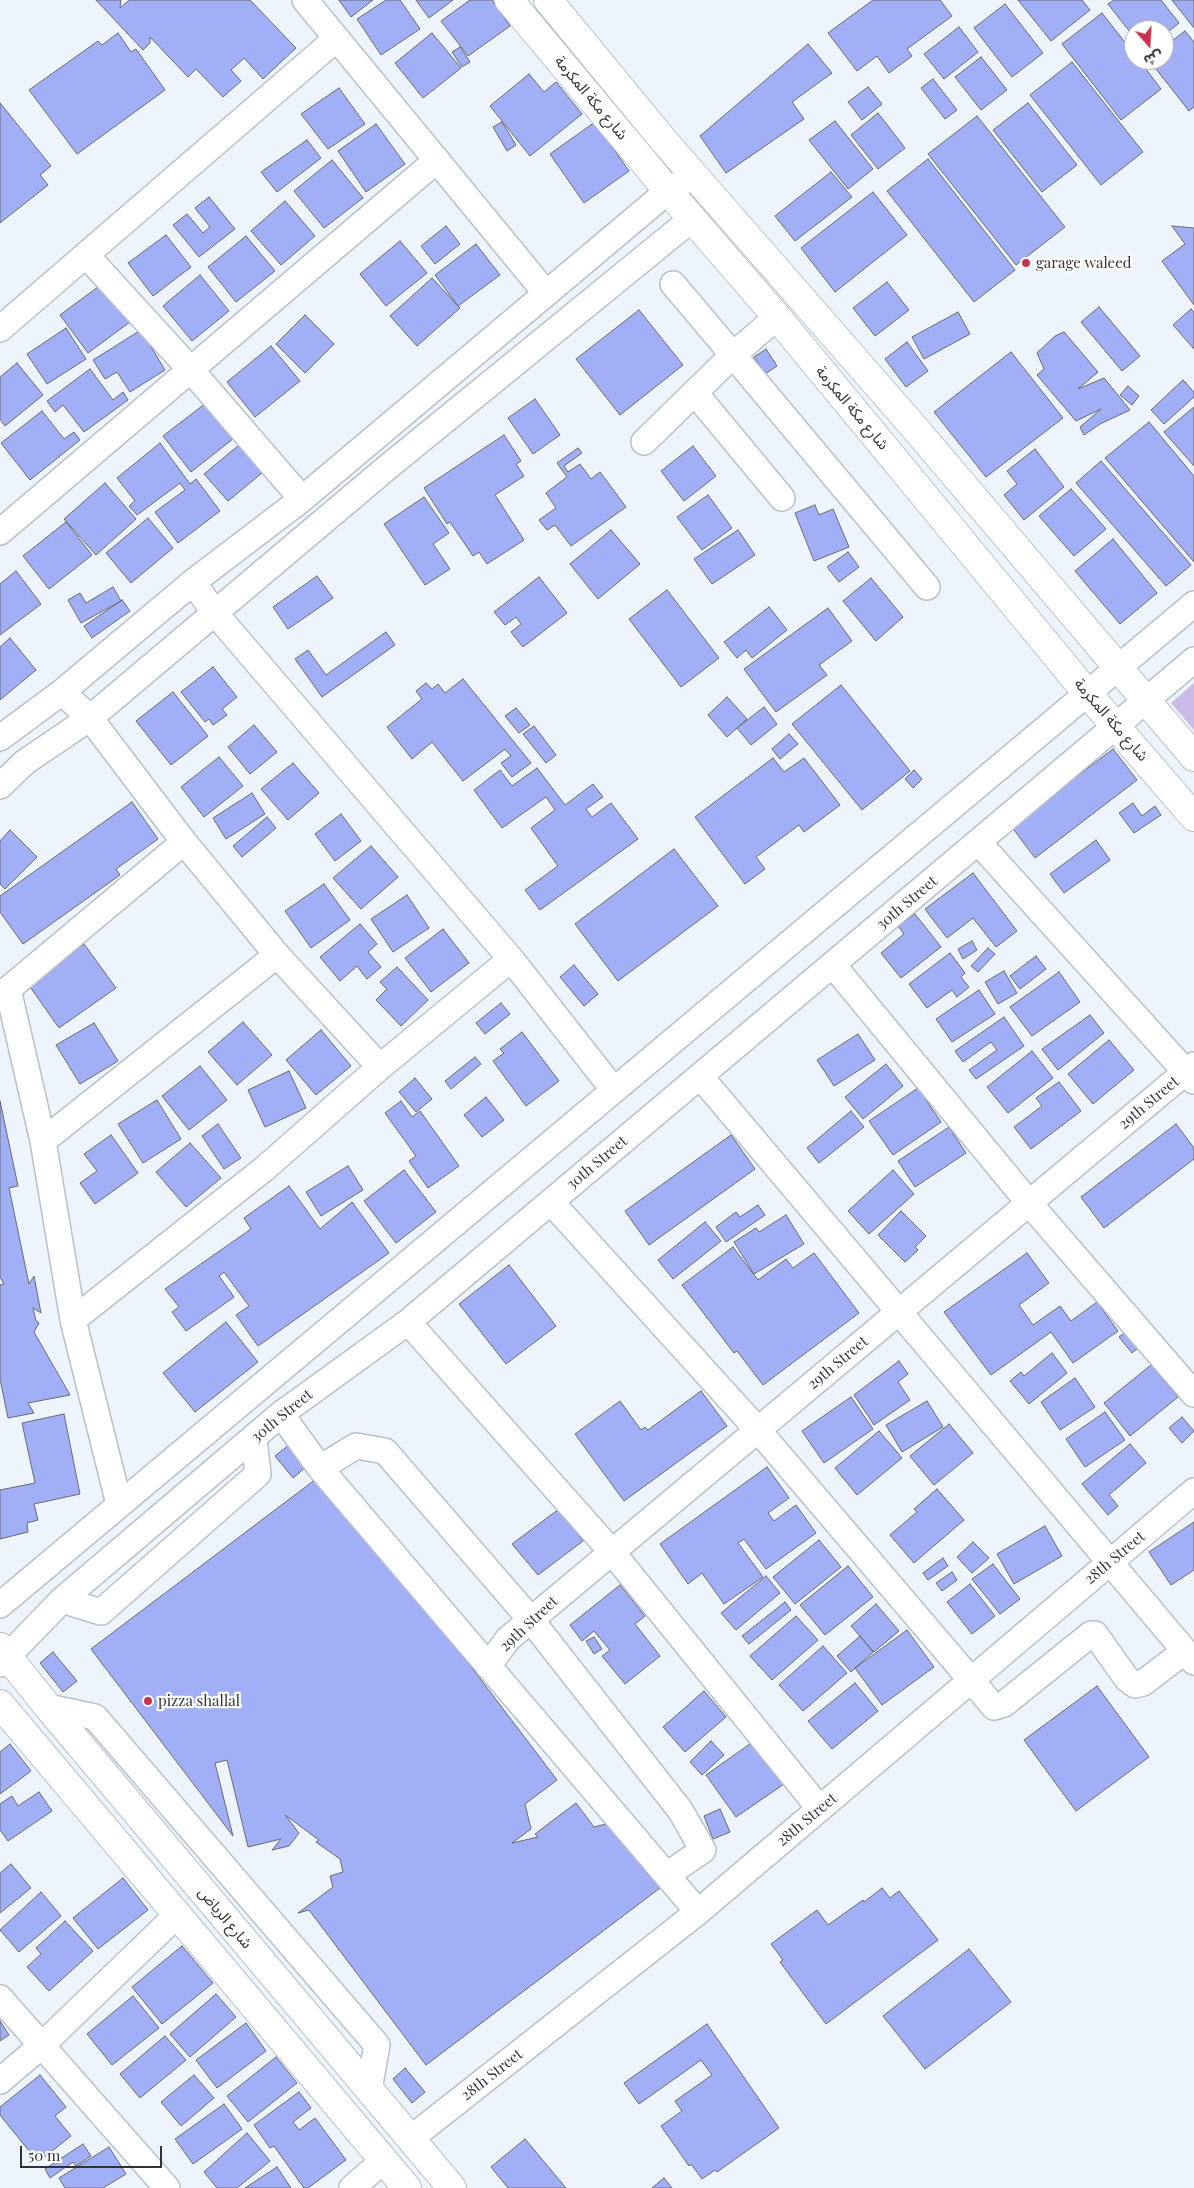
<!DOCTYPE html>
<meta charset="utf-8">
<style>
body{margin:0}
#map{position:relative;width:1194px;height:2188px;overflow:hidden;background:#edf4fb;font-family:"Playfair Display","Noto Sans Arabic",serif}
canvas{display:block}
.north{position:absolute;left:1124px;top:20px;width:50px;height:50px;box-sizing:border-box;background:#fff;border:1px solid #acadae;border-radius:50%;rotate:161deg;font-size:14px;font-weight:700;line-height:20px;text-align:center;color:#303235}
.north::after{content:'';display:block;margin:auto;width:18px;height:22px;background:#c4344f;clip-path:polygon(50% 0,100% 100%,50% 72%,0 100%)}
.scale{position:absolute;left:20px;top:2146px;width:142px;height:22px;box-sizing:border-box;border:2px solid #303235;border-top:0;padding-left:6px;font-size:15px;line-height:18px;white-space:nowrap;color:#303235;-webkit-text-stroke:4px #fff;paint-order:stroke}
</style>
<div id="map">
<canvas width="1194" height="2188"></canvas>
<div class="north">ش</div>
<div class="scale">50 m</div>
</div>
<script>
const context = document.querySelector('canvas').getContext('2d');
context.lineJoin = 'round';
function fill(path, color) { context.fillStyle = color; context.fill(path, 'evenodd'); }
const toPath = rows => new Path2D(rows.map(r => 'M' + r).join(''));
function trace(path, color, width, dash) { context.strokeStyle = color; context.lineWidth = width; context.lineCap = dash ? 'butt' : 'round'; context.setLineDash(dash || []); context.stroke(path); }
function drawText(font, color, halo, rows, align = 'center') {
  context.font = font + ' "Playfair Display","Noto Sans Arabic",serif'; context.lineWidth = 4.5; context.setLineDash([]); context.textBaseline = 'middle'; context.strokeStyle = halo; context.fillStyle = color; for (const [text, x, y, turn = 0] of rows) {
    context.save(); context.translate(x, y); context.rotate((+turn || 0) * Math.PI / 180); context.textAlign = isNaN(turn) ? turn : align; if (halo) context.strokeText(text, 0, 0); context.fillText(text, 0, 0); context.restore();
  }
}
const green = toPath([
 [1194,683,1194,730,1171,703]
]);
const building = toPath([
 [96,0,121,0,120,8,129,0,250,0,296,48,263,79,244,58,231,70,241,81,223,97,196,69,188,77,150,37,150,43,143,50,96,0],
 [339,0,373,0,351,17,339,0],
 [386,0,400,0,420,29,381,55,357,19,386,0],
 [416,0,453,0,429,18,416,0],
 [470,0,492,0,510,26,468,56,441,21,470,0],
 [873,0,940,0,952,16,907,49,912,56,889,73,877,56,857,71,828,33,873,0],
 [1018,0,1082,0,1090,10,1051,41,1018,0],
 [1114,0,1161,0,1179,23,1164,35,1164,30,1134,30,1134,37,1108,4,1114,0],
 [1172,0,1194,0,1194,28,1172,0],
 [1005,4,1043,53,1012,77,974,28,1005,4],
 [1102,13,1134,54,1134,60,1139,60,1161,89,1121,120,1062,44,1102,13],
 [959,27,978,52,944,79,924,54,959,27],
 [1185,31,1194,42,1194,107,1189,111,1149,60,1164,60,1164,47,1185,31],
 [118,33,131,52,136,49,165,90,77,154,29,90,98,41,102,45,118,33],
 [432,33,461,68,423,98,395,63,432,33],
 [808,44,832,73,792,102,804,119,726,173,700,136,808,44],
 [460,47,470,62,462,67,452,52,460,47],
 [981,57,1007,90,981,110,955,77,981,57],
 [1072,62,1143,152,1101,185,1030,95,1072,62],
 [529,74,544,92,556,82,582,114,530,156,490,106,529,74],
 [933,79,957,110,945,119,921,88,933,79],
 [868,87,882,104,862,120,848,102,868,87],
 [339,88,365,124,328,149,301,114,339,88],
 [0,103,51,166,40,175,48,185,0,223,0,103],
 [1028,103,1077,165,1042,192,993,130,1028,103],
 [878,113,905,148,878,169,851,135,878,113],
 [977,116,1065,227,1016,265,928,154,977,116],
 [835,121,873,169,848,189,809,140,835,121],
 [502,122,516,145,507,151,493,127,502,122],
 [595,122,629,171,584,203,550,154,595,122],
 [376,124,405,164,366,192,338,151,376,124],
 [307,140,321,158,277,192,261,172,307,140],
 [928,159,1015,270,974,302,887,191,928,159],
 [332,160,363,198,324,228,294,191,332,160],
 [831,172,852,197,795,241,775,216,831,172],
 [873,192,907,235,835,292,801,248,873,192],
 [209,197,235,229,199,257,173,225,187,214,203,233,210,227,195,208,209,197],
 [285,201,315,236,281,265,251,231,285,201],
 [446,226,460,244,435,264,421,246,446,226],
 [1172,226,1194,228,1194,305,1162,261,1185,244,1172,226],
 [166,235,191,267,153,296,128,263,166,235],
 [246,236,275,271,236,302,208,267,246,236],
 [400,241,427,273,386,306,360,274,400,241],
 [476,244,500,275,458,306,435,275,476,244],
 [200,275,229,311,192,341,163,306,200,275],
 [432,278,460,308,417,346,390,316,432,278],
 [887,282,909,310,875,336,853,308,887,282],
 [102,284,130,322,88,353,60,315,102,284],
 [1099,307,1140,356,1122,371,1081,322,1099,307],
 [1191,309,1194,312,1194,349,1173,325,1191,309],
 [639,310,683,365,620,415,576,359,639,310],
 [958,312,970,334,924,359,912,337,958,312],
 [305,315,334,344,305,373,276,344,305,315],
 [66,328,86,359,47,384,27,354,66,328],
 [141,330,165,370,130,392,117,372,105,379,93,360,141,330],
 [1064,332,1098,372,1078,389,1104,378,1130,410,1100,424,1084,435,1080,427,1101,409,1076,421,1037,375,1044,369,1037,353,1055,336,1064,332],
 [907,342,928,371,906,387,885,359,907,342],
 [271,346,300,381,255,417,227,382,271,346],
 [766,349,777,366,765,374,754,357,766,349],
 [1011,352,1063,418,986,477,934,412,1011,352],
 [17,363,43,395,5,426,0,419,0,377,17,363],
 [90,369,113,400,123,392,128,400,84,432,63,405,55,412,47,401,90,369],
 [1183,380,1194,392,1194,397,1164,424,1151,410,1183,380],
 [1128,386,1139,396,1132,405,1120,395,1128,386],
 [535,399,560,435,533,454,508,418,535,399],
 [206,403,234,438,191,472,163,436,206,403],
 [1194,407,1194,466,1164,432,1194,407],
 [42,411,64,439,74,432,80,440,30,480,1,443,42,411],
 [1149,422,1194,476,1194,562,1105,458,1149,422],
 [504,435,521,461,516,464,524,476,495,495,524,540,487,564,479,552,473,556,450,522,447,524,424,488,504,435],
 [245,440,268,468,228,501,204,474,245,440],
 [160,443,190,484,196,479,220,511,178,543,155,512,185,490,180,483,137,515,129,506,135,501,117,478,160,443],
 [693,446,716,476,684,501,661,471,693,446],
 [578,448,582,453,564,466,568,472,580,464,591,479,600,472,626,507,571,546,555,525,547,530,539,520,556,508,546,493,567,477,557,463,578,448],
 [1035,449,1064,487,1024,520,1004,495,1017,484,1007,471,1035,449],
 [1101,461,1191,565,1166,586,1076,483,1101,461],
 [105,483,136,519,96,555,64,519,105,483],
 [1071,489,1106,529,1074,556,1039,516,1071,489],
 [708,495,732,528,702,550,677,517,708,495],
 [424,497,449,533,433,544,450,569,425,585,384,524,424,497],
 [815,505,819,515,833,509,849,547,814,561,795,513,815,505],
 [148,518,173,548,131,583,106,553,148,518],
 [66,522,92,555,49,589,23,556,66,522],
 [611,530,640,564,598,599,570,564,611,530],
 [738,530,755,555,712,584,694,559,738,530],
 [1113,539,1157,593,1120,624,1075,571,1113,539],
 [848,552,859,567,839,582,827,567,848,552],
 [16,571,41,604,0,635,0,584,16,571],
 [317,576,333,598,288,629,273,607,317,576],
 [539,577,567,613,523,647,511,632,521,624,516,617,505,625,494,612,539,577],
 [871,578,903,617,876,641,843,601,871,578],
 [113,587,121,601,81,623,68,600,80,593,86,603,113,587],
 [667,590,719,658,681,687,629,619,667,590],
 [122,600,130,611,92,638,84,626,122,600],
 [769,607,787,630,752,658,746,650,737,658,724,642,769,607],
 [828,608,852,641,819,665,827,675,776,712,744,669,828,608],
 [386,632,395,645,322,697,295,659,308,650,326,675,386,632],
 [10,638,36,670,0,700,0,647,10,638],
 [213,667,237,697,222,709,227,715,213,725,209,719,205,722,181,692,213,667],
 [463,679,531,763,512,777,501,763,511,756,505,749,463,781,432,742,412,759,387,727,422,699,416,691,426,683,432,689,438,684,445,693,463,679],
 [841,685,910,771,862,810,792,724,841,685],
 [173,692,208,736,171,765,136,721,173,692],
 [727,697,747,719,727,737,708,715,727,697],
 [764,707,777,724,751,745,737,728,764,707],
 [516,708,530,725,519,733,505,716,516,708],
 [254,725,277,752,250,774,228,747,254,725],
 [534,726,556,755,546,763,523,734,534,726],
 [789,734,798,744,780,759,772,749,789,734],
 [1113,749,1137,780,1035,858,1011,826,1113,749],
 [219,757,243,786,204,817,181,787,219,757],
 [773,758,784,772,804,758,840,805,804,832,799,825,756,857,765,869,745,884,695,817,773,758],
 [293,763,319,793,288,820,261,789,293,763],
 [537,768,565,805,593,784,603,797,586,809,592,817,611,803,638,839,540,910,525,890,558,866,531,828,555,810,546,797,502,828,474,790,500,770,512,786,537,768],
 [914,770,922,779,913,788,905,779,914,770],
 [252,793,265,814,226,839,213,818,252,793],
 [132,802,158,839,116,869,120,875,23,944,0,912,0,896,132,802],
 [1133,803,1142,816,1155,806,1161,815,1134,833,1119,813,1133,803],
 [341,814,361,841,335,861,315,834,341,814],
 [267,817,276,828,242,857,233,846,267,817],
 [10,830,37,857,5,889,0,884,0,841,10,830],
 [1096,840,1110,860,1064,893,1050,874,1096,840],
 [371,846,398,877,361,909,333,878,371,846],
 [674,849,718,906,618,981,575,924,674,849],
 [973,873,1017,931,996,947,973,918,947,938,925,909,973,873],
 [324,884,350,920,311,948,285,911,324,884],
 [407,895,429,928,393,952,371,919,407,895],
 [915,914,941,947,901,978,881,953,904,934,898,926,915,914],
 [360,924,377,944,368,952,381,967,367,979,357,966,340,981,320,957,360,924],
 [443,929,469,963,431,992,405,958,443,929],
 [972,941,977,950,963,959,958,949,972,941],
 [84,944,116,988,59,1028,28,984,84,944],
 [988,948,995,954,978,972,971,966,988,948],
 [950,953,965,973,961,977,969,987,957,997,952,990,927,1008,909,984,950,953],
 [1036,956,1046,969,1020,989,1010,976,1036,956],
 [574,965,598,994,584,1006,560,977,574,965],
 [397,967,428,1000,401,1026,376,1000,387,989,380,982,397,967],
 [1004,971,1017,993,998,1004,985,982,1004,971],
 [1059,972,1080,1002,1032,1036,1010,1007,1059,972],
 [979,990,995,1014,952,1042,936,1019,979,990],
 [501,1003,510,1014,485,1034,476,1023,501,1003],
 [1090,1015,1104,1033,1058,1070,1042,1049,1090,1015],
 [1004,1017,1024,1046,976,1079,969,1070,997,1050,991,1042,963,1062,955,1051,1004,1017],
 [243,1022,272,1055,237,1085,208,1052,243,1022],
 [94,1023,118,1061,80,1084,56,1045,94,1023],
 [321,1030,351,1066,316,1095,286,1060,321,1030],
 [522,1032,559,1081,526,1106,493,1061,504,1053,500,1049,522,1032],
 [858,1034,875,1060,834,1086,817,1060,858,1034],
 [1109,1040,1134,1070,1093,1104,1068,1074,1109,1040],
 [1032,1051,1053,1078,1008,1113,987,1087,1032,1051],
 [475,1057,481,1064,451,1089,445,1081,475,1057],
 [886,1064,903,1086,863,1119,845,1097,886,1064],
 [200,1066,227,1100,189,1130,162,1096,200,1066],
 [289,1071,306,1108,265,1127,248,1090,289,1071],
 [415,1078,432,1099,416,1112,399,1092,415,1078],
 [1059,1082,1081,1111,1031,1149,1014,1127,1042,1106,1036,1098,1059,1082],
 [918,1088,941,1122,893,1155,869,1121,918,1088],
 [486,1097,504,1120,482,1137,464,1115,486,1097],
 [157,1100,181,1139,143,1163,118,1124,157,1100],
 [0,1101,18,1186,9,1188,29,1284,34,1276,41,1313,33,1308,36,1321,39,1323,34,1332,70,1395,28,1403,34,1413,8,1418,0,1379,0,1285,4,1284,0,1277,0,1101],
 [401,1101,412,1117,420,1111,459,1166,428,1188,409,1161,416,1156,385,1113,401,1101],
 [851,1111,864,1127,819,1163,807,1148,851,1111],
 [218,1124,241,1158,224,1169,202,1136,218,1124],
 [1176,1124,1194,1148,1194,1159,1104,1228,1081,1197,1176,1124],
 [949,1127,966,1153,915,1187,898,1161,949,1127],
 [111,1135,138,1173,95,1204,80,1183,97,1171,84,1154,111,1135],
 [731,1135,755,1169,649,1245,625,1211,731,1135],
 [190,1143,221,1178,186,1207,156,1172,190,1143],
 [348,1166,363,1190,321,1216,306,1192,348,1166],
 [404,1170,436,1212,396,1243,364,1201,404,1170],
 [893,1170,914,1194,869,1234,848,1211,893,1170],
 [289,1186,320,1229,352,1202,389,1253,258,1346,236,1315,249,1306,224,1272,219,1276,234,1297,186,1331,172,1312,179,1307,165,1289,251,1229,244,1218,289,1186],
 [758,1205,765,1215,726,1242,716,1227,736,1212,740,1217,758,1205],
 [901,1211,926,1236,915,1247,918,1250,905,1262,878,1235,901,1211],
 [786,1215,804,1244,754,1274,734,1242,756,1228,759,1232,786,1215],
 [705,1222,721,1241,673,1279,658,1260,705,1222],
 [733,1247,758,1280,786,1259,793,1268,814,1253,859,1313,763,1385,737,1351,734,1353,682,1285,733,1247],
 [1027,1253,1049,1283,1019,1305,1033,1325,1060,1306,1071,1321,1097,1302,1118,1331,1073,1363,1051,1332,991,1375,944,1312,1027,1253],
 [509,1265,556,1326,506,1364,459,1304,509,1265],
 [226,1322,258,1362,195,1412,163,1373,226,1322],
 [1130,1329,1143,1344,1132,1353,1119,1337,1130,1329],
 [1052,1353,1067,1373,1029,1404,1010,1381,1021,1372,1024,1376,1052,1353],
 [899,1361,908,1374,898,1382,910,1400,874,1425,854,1395,899,1361],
 [1151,1365,1178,1397,1130,1436,1104,1403,1151,1365],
 [1075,1378,1095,1407,1060,1430,1041,1402,1075,1378],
 [701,1391,727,1426,624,1501,575,1434,620,1401,641,1430,645,1427,648,1430,701,1391],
 [851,1397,873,1429,824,1463,802,1431,851,1397],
 [927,1401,943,1427,902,1452,886,1425,927,1401],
 [1105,1412,1125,1440,1085,1467,1066,1439,1105,1412],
 [64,1414,80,1494,34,1504,38,1520,27,1523,28,1532,0,1539,0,1490,35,1483,22,1423,64,1414],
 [1182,1417,1194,1431,1182,1443,1169,1428,1182,1417],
 [949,1424,973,1453,934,1485,910,1456,949,1424],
 [879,1431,902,1458,857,1495,835,1468,879,1431],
 [1130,1444,1146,1463,1109,1495,1118,1506,1108,1515,1082,1484,1130,1444],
 [289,1445,307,1466,293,1478,275,1456,289,1445],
 [767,1467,789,1498,768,1513,774,1521,796,1505,816,1533,766,1569,744,1539,738,1543,763,1577,724,1604,702,1573,688,1584,660,1544,767,1467],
 [324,1473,557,1780,525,1804,531,1829,512,1843,538,1837,535,1834,576,1803,594,1827,610,1823,660,1888,426,2065,309,1910,298,1913,333,1887,330,1876,343,1872,340,1859,316,1842,319,1840,285,1815,299,1833,289,1846,272,1850,281,1839,248,1847,227,1760,215,1763,233,1836,91,1649,324,1473],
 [937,1489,964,1520,914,1563,890,1535,917,1512,914,1509,937,1489],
 [559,1509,583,1541,538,1575,512,1544,559,1509],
 [1194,1522,1194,1570,1171,1585,1149,1552,1194,1522],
 [1045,1526,1062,1556,1014,1584,997,1554,1045,1526],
 [819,1540,841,1567,795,1604,773,1577,819,1540],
 [973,1542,989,1558,972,1573,957,1557,973,1542],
 [943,1558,948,1566,928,1580,923,1573,943,1558],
 [993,1564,1020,1599,1000,1614,972,1579,993,1564],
 [848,1566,873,1597,825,1635,800,1605,848,1566],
 [952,1572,957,1580,942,1591,936,1583,952,1572],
 [766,1576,780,1593,736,1630,721,1613,766,1576],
 [970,1584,995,1616,972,1634,947,1602,970,1584],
 [620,1585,645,1616,635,1624,660,1656,625,1684,602,1656,610,1650,594,1631,582,1641,570,1625,620,1585],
 [785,1602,791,1610,749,1644,742,1636,785,1602],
 [876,1604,899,1631,874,1652,851,1626,876,1604],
 [796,1616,818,1640,772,1680,750,1656,796,1616],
 [907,1630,934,1667,882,1705,855,1668,907,1630],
 [860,1636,873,1652,851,1672,837,1656,860,1636],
 [594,1637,602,1649,594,1654,586,1641,594,1637],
 [823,1646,847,1673,803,1711,779,1685,823,1646],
 [53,1652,77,1681,63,1692,40,1663,53,1652],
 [855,1683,878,1711,832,1749,808,1721,855,1683],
 [1097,1686,1149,1757,1076,1811,1024,1740,1097,1686],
 [704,1691,726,1717,685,1752,663,1727,704,1691],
 [711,1741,724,1755,702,1775,690,1762,711,1741],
 [754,1741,784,1784,736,1817,706,1775,754,1741],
 [10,1744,31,1771,0,1794,0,1752,10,1744],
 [39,1792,52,1811,8,1841,0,1830,0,1804,12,1796,18,1806,39,1792],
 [720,1809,730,1832,713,1839,704,1816,720,1809],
 [11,1864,31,1888,0,1913,0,1873,11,1864],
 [123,1878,148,1910,98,1949,73,1918,123,1878],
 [882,1888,890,1898,899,1891,938,1940,826,2024,780,1962,783,1960,771,1944,817,1910,828,1925,863,1900,864,1902,882,1888],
 [41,1892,61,1916,19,1952,0,1930,41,1892],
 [65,1921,93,1951,49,1991,27,1967,41,1954,36,1948,65,1921],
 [182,1946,213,1983,162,2024,132,1987,182,1946],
 [969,1949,1011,2002,925,2069,883,2016,969,1949],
 [216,1994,236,2017,190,2057,170,2034,216,1994],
 [133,1996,159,2028,112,2065,87,2034,133,1996],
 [0,2021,9,2035,0,2041,0,2021],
 [246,2023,266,2051,217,2088,196,2060,246,2023],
 [707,2024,779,2128,717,2172,715,2170,702,2179,691,2164,689,2166,661,2126,682,2111,675,2101,712,2075,701,2060,639,2104,624,2083,707,2024],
 [165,2036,186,2060,140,2098,120,2074,165,2036],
 [276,2057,297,2083,248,2122,227,2096,276,2057],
 [405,2068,425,2092,412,2103,393,2079,405,2068],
 [40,2075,66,2107,55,2116,71,2136,38,2162,0,2115,0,2107,40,2075],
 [194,2075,214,2098,181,2126,161,2102,194,2075],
 [299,2092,311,2108,293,2122,299,2130,315,2118,346,2160,308,2188,304,2188,274,2146,270,2148,254,2125,299,2092],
 [224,2104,242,2129,193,2164,175,2139,224,2104],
 [247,2133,270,2161,237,2188,217,2188,204,2172,247,2133],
 [525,2139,566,2188,508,2188,491,2167,525,2139],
 [83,2144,91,2156,76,2166,73,2162,50,2178,45,2169,83,2144],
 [109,2147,126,2174,103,2188,65,2188,59,2178,109,2147],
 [277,2167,291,2188,245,2188,277,2167],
 [664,2178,672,2188,652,2188,664,2178]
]);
const minor = toPath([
 [305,0,545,292],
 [86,255,190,369,302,499],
 [673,284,733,355,777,317],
 [0,329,336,39],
 [695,393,782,498],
 [644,442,733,355,927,587],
 [0,532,437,160],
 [193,582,214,612,511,959,613,1089],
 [62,692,90,718,184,842,277,955,380,1067],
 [0,738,62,692,193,582,302,499,668,191,694,175],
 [0,786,25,762,90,718,389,466,693,218],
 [979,843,1194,1081],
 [833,965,1029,1203,1194,1394],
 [8,989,43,1141,73,1320,119,1504],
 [0,996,184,842],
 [700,1076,1194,1662],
 [43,1141,277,955],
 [551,1202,758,1430,994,1707,1004,1704,1091,1634,1095,1634,1127,1679,1135,1685,1143,1683,1185,1651],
 [73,1320,264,1169,380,1067,511,959],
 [408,1322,612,1552,820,1809],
 [281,1414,320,1468,698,1912],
 [320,1468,356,1446,385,1451,531,1620,680,1810,703,1850,667,1875],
 [62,1600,101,1612,258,1474,254,1439],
 [0,1605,1194,604],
 [0,1664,62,1600,281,1414,408,1322,1194,660],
 [488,1666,508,1639,1194,1065],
 [48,1707,95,1717,377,2045,369,2090],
 [0,1998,167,2188],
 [0,2081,41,2046,177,1915],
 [410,2139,698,1912,1194,1491],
 [352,2188,384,2160]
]);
const major = toPath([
 [509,0,668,191,777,317,1087,693,1194,817],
 [548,0,665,142,913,426,1194,757],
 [0,1647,48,1707,452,2188],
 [0,1704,407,2188]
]);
const markers = [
 [1026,263,5,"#c4344f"],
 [148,1701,5,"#c4344f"]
];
const streetNames = [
 ["شارع مكة المكرمة",591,98,50],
 ["شارع مكة المكرمة",852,408,50],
 ["شارع مكة المكرمة",1111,720,49],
 ["30th Street",907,903,-40],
 ["29th Street",1149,1103,-40],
 ["30th Street",597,1163,-40],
 ["29th Street",838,1363,-40],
 ["30th Street",282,1416,-39],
 ["28th Street",1115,1558,-40],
 ["29th Street",529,1624,-43],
 ["28th Street",807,1820,-40],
 ["شارع الرياض",225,1918,50],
 ["28th Street",492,2075,-38]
];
const poiNames = [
 ["garage waleed",1036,263],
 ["pizza shallal",158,1701]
];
fill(green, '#cabbe9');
fill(building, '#a0aff6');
trace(building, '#686a71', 1);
trace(minor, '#bac0c7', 28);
trace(major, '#bac0c7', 30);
trace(minor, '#fff', 25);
trace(major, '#fff', 28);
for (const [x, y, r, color] of markers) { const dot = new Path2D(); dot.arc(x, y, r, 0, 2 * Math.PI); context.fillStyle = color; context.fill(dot); trace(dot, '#fff', 2); }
drawText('15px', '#303235', '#fff', streetNames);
drawText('15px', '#303235', '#fff', poiNames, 'left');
</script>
